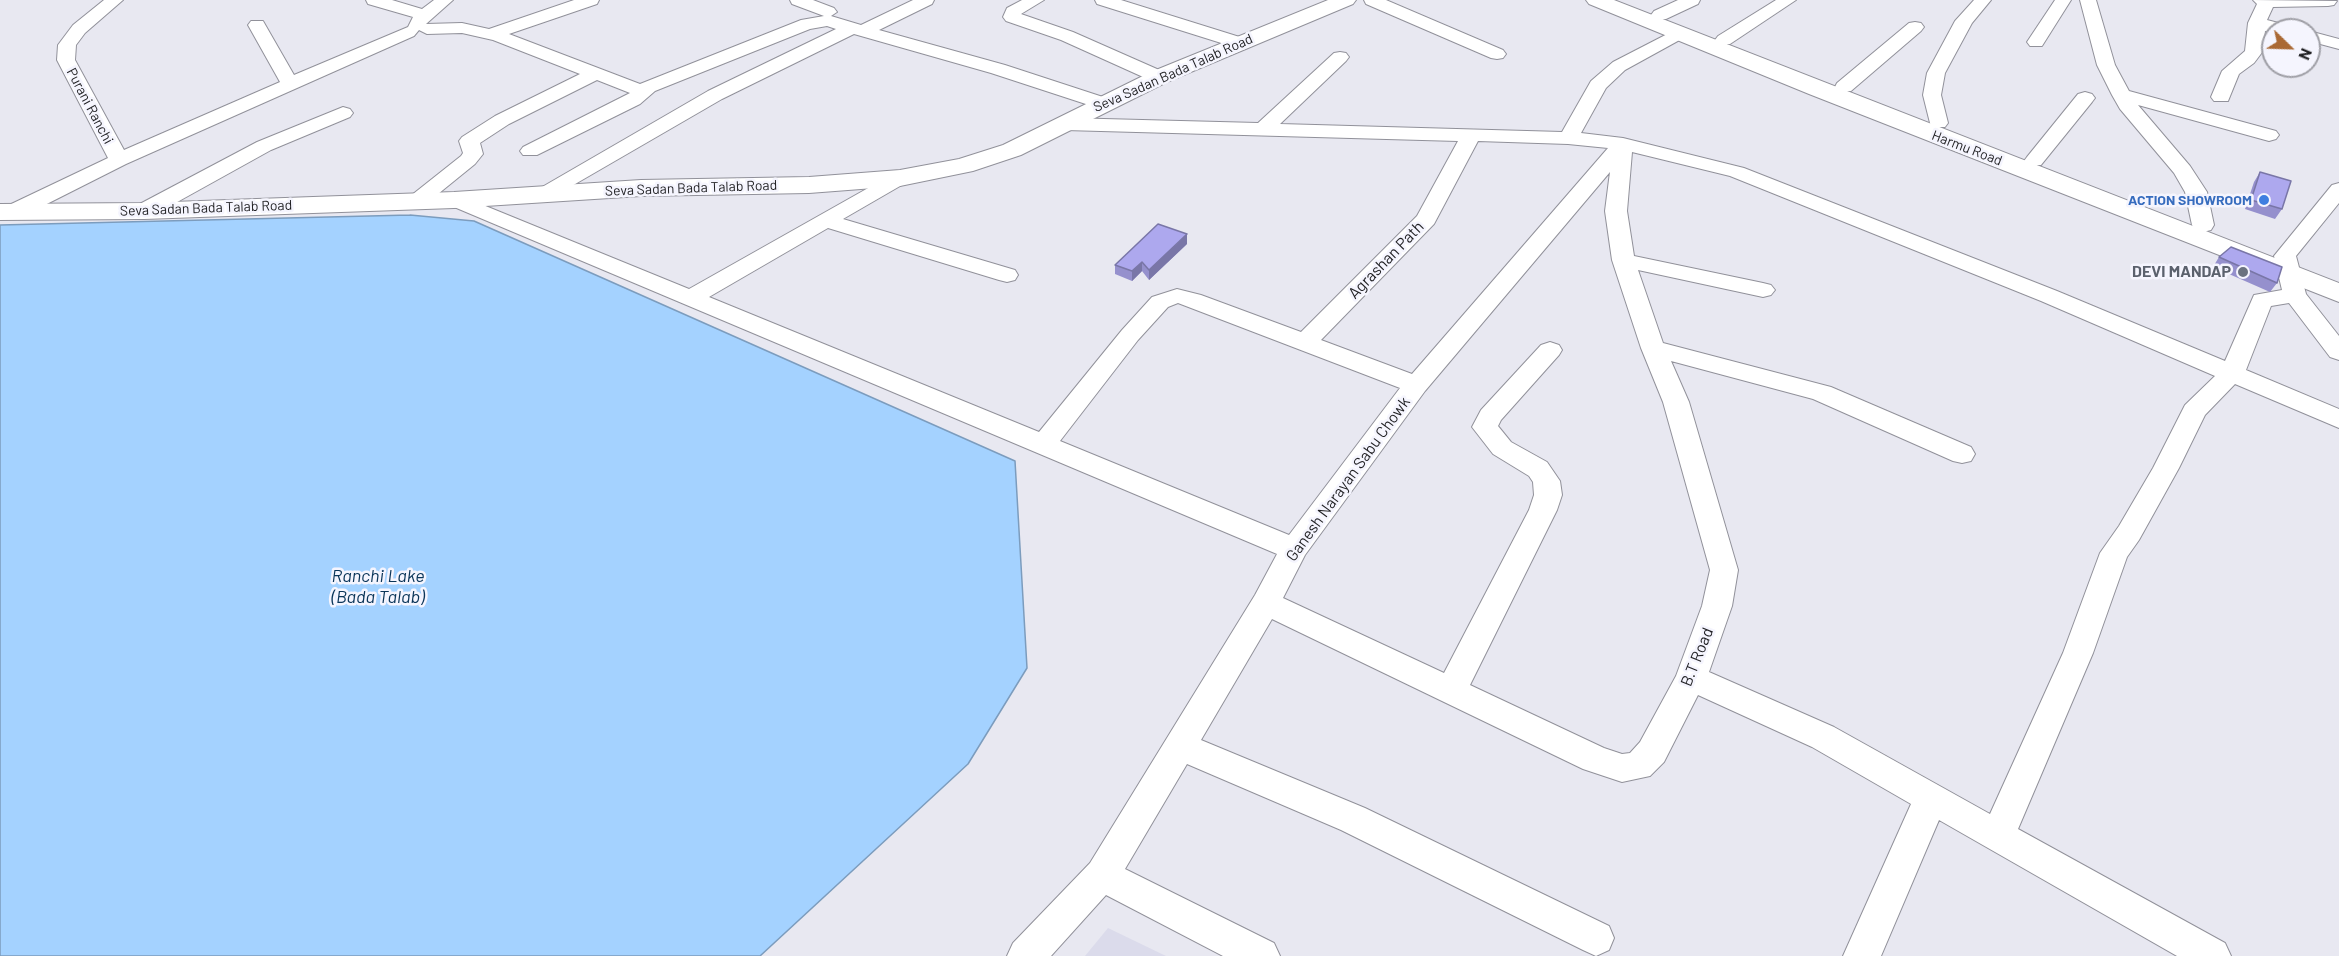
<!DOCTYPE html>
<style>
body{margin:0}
#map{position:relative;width:2339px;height:956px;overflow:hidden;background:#e8e8f1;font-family:Barlow,sans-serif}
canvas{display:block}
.north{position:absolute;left:2261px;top:18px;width:60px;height:60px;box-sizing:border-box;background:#f5f5fe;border:2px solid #9f9fa6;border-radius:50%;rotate:113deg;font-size:16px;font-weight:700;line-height:24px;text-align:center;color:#1f1f22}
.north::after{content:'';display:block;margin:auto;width:21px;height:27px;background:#aa6934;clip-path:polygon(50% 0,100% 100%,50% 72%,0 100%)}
</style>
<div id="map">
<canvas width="2339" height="956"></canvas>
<div class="north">N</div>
</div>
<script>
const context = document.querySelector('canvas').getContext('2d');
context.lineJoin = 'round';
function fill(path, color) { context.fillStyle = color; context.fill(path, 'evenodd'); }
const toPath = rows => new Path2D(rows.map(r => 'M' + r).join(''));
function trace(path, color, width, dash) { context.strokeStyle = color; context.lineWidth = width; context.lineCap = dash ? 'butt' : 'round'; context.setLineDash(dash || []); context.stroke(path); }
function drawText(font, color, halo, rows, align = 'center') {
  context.font = font + ' Barlow,sans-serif'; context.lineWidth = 5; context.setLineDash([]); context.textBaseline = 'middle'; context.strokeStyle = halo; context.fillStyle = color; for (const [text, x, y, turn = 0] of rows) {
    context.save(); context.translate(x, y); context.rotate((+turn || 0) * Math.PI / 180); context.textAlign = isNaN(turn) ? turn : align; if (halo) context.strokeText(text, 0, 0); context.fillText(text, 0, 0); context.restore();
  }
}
const built = toPath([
 [1108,928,1166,956,1085,956]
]);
const water = toPath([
 [410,215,474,221,1015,461,1027,668,968,764,760,956,0,956,0,225,410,215]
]);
const street = toPath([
 [104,0,123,0,85,33,76,45,75,60,124,150,280,82,248,25,251,21,263,21,294,75,408,27,413,17,368,4,366,0,392,0,422,9,434,0,453,0,426,24,462,23,489,29,574,0,599,0,597,4,509,34,640,84,801,20,824,16,792,4,790,0,813,0,834,8,837,12,831,16,861,25,913,0,934,0,932,4,879,30,1005,65,1109,99,1112,103,1109,107,1102,109,1095,107,991,73,854,34,722,99,551,198,544,200,537,198,533,194,537,190,708,91,836,29,827,26,810,29,655,91,640,104,537,155,523,155,520,151,523,147,630,93,597,80,509,124,480,143,483,154,475,164,422,207,414,208,406,207,403,202,461,156,463,153,459,141,462,137,495,116,580,74,493,40,462,33,427,34,419,30,414,36,126,164,21,217,13,218,5,217,2,212,5,207,108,158,57,60,58,45,73,25,104,0],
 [1022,0,1044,0,1021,14,1073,32,1166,73,1168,77,1166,81,1159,83,1152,81,1061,40,1006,21,1003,17,1007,8,1022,0],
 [1095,0,1121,0,1246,39,1249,43,1246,47,1240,48,1234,47,1097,4,1095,0],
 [1364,0,1386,0,1503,50,1506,54,1503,58,1497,59,1491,58,1366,4,1364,0],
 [1678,0,1700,0,1698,4,1666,19,1654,19,1651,15,1654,11,1678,0],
 [1776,0,1796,0,1730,44,1718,44,1715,40,1718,36,1776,0],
 [1974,0,1991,0,1972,23,1945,73,1941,95,1948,123,1945,127,1931,127,1923,95,1927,73,1955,21,1974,0],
 [2055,0,2071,0,2042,46,2030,46,2027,42,2055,0],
 [2080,0,2096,0,2115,65,2129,91,2276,131,2279,135,2276,139,2269,141,2138,105,2190,166,2207,192,2214,225,2211,230,2203,232,2195,230,2192,225,2185,192,2174,173,2120,109,2112,95,2097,65,2080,0],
 [2253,0,2337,1,2334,5,2328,6,2273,7,2267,20,2290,26,2293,30,2273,30,2273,32,2265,31,2263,51,2254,63,2239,74,2228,101,2214,101,2211,97,2222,71,2245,51,2248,23,2257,4,2253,0],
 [1915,22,1921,23,1924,27,1921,31,1851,91,1837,91,1835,87,1837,83,1909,23,1915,22],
 [1679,28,1685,29,1688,33,1685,37,1625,70,1606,88,1581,133,1623,138,1744,168,2057,291,2225,361,2254,295,2282,290,2274,256,2332,185,2339,183,2339,203,2296,256,2306,294,2339,336,2339,360,2330,357,2289,303,2271,306,2246,370,2339,409,2339,428,2235,384,2205,415,2179,468,2139,540,2127,557,2093,653,2018,829,2225,943,2231,956,2177,956,1939,820,1881,956,1843,956,1911,804,1812,747,1698,695,1664,762,1650,776,1622,782,1583,769,1272,619,1201,740,1365,808,1609,926,1614,938,1609,950,1596,956,1583,950,1341,830,1187,764,1125,869,1274,943,1280,956,1223,956,1106,895,1051,956,1007,956,1013,943,1090,863,1255,595,1277,554,447,204,443,200,447,196,454,194,461,196,689,289,893,174,900,172,907,174,910,178,907,182,843,219,1015,270,1018,275,1015,280,1007,282,999,280,828,228,709,297,1039,432,1122,330,1152,297,1177,289,1201,295,1301,332,1417,216,1458,141,1065,130,1058,128,1055,124,1058,120,1065,118,1258,123,1334,53,1340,52,1346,53,1349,57,1346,61,1280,124,1562,132,1591,81,1613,62,1679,28],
 [1478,141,1568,144,1608,148,1412,374,1321,340,1434,224,1478,141],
 [1632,152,1730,176,2041,301,2215,376,2185,405,2153,468,2119,526,2100,553,2063,653,1990,814,1834,727,1709,672,1732,606,1738,570,1689,402,1671,361,1813,399,1953,461,1962,463,1971,461,1975,454,1971,447,1831,387,1663,343,1638,270,1763,297,1771,295,1775,290,1771,285,1763,283,1634,256,1627,211,1632,152],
 [1610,172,1605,211,1612,260,1641,348,1663,402,1710,570,1702,606,1676,676,1640,742,1630,753,1622,754,1604,748,1470,685,1557,510,1562,495,1560,481,1547,462,1511,442,1498,426,1501,420,1559,355,1562,350,1559,345,1550,342,1541,345,1481,410,1472,427,1493,454,1529,476,1533,482,1534,495,1529,510,1444,673,1283,598,1305,555,1425,391,1610,172],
 [1178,303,1400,388,1289,535,1060,441,1138,340,1168,307,1178,303],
 [2309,31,2339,39,2339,49,2309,41,2309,31],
 [2085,92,2092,94,2095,98,2092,102,2041,165,2027,165,2024,161,2027,157,2078,94,2085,92],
 [343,107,350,109,353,113,350,117,271,150,152,216,144,217,136,216,133,211,136,206,257,142,343,107]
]);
const secondary = toPath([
 [1328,0,1356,0,1353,4,1167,82,1021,155,973,171,900,186,809,193,641,196,454,208,144,219,0,220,0,204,144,203,454,192,641,180,809,177,900,170,959,159,1003,145,1151,72,1328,0],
 [1586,0,1614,0,2339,283,2339,302,1809,94,1589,4,1586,0]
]);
const wall = toPath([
 [2260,172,2282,209,2275,219,2245,209,2254,182],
 [1187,244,1149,280,1142,271,1132,281,1115,274,1115,265],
 [2219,257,2277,283,2270,292,2213,267]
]);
const shadedWall = toPath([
 [1187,234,1187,244,1149,280,1149,270],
 [1142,262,1142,271,1132,281,1132,271]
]);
const building = toPath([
 [2260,172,2291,181,2282,209,2251,200,2260,172],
 [1158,224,1187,234,1149,270,1142,262,1132,271,1115,265,1158,224],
 [2231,247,2282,267,2277,283,2219,257,2231,247]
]);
const markers = [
 [2264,200,6,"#3f7fe0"],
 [2243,272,6,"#6b7280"]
];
const farStreetnames = [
 ["Seva Sadan Bada Talab Road",1173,73,-24],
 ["Purani Ranchi",90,106,62],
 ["Harmu Road",1967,148,21],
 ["Seva Sadan Bada Talab Road",691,188,-2],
 ["Seva Sadan Bada Talab Road",206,208,-2]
];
const farShopnames = [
 ["ACTION SHOWROOM",2252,200]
];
const streetNames = [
 ["Agrashan Path",1386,260,-46],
 ["Ganesh Narayan Sabu Chowk",1348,479,-54],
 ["B.T Road",1697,657,-68]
];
const worshipNames = [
 ["DEVI MANDAP",2231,272]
];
const waterNames = [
 ["Ranchi Lake",378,576],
 ["(Bada Talab)",378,597]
];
fill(built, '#dbdbeb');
fill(water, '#a4d2ff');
trace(water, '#7c9cbd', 1.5);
trace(street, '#91919a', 2);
trace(secondary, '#91919a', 2);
fill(street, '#fff');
fill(secondary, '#fff');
fill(wall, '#9590cd');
fill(shadedWall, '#7976a7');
fill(building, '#ada8ee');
trace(building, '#7976a7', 1.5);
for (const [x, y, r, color] of markers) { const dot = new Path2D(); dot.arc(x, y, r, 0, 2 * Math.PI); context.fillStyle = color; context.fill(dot); trace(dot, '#f5f5fe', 2); }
drawText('14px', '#1f1f22', '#f5f5fe', farStreetnames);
drawText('bold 14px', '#366cbe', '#f5f5fe', farShopnames, 'right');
drawText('16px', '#1f1f22', '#f5f5fe', streetNames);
drawText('bold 16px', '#5b616d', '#f5f5fe', worshipNames, 'right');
drawText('italic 18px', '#0a3559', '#f5f5fe', waterNames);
</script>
